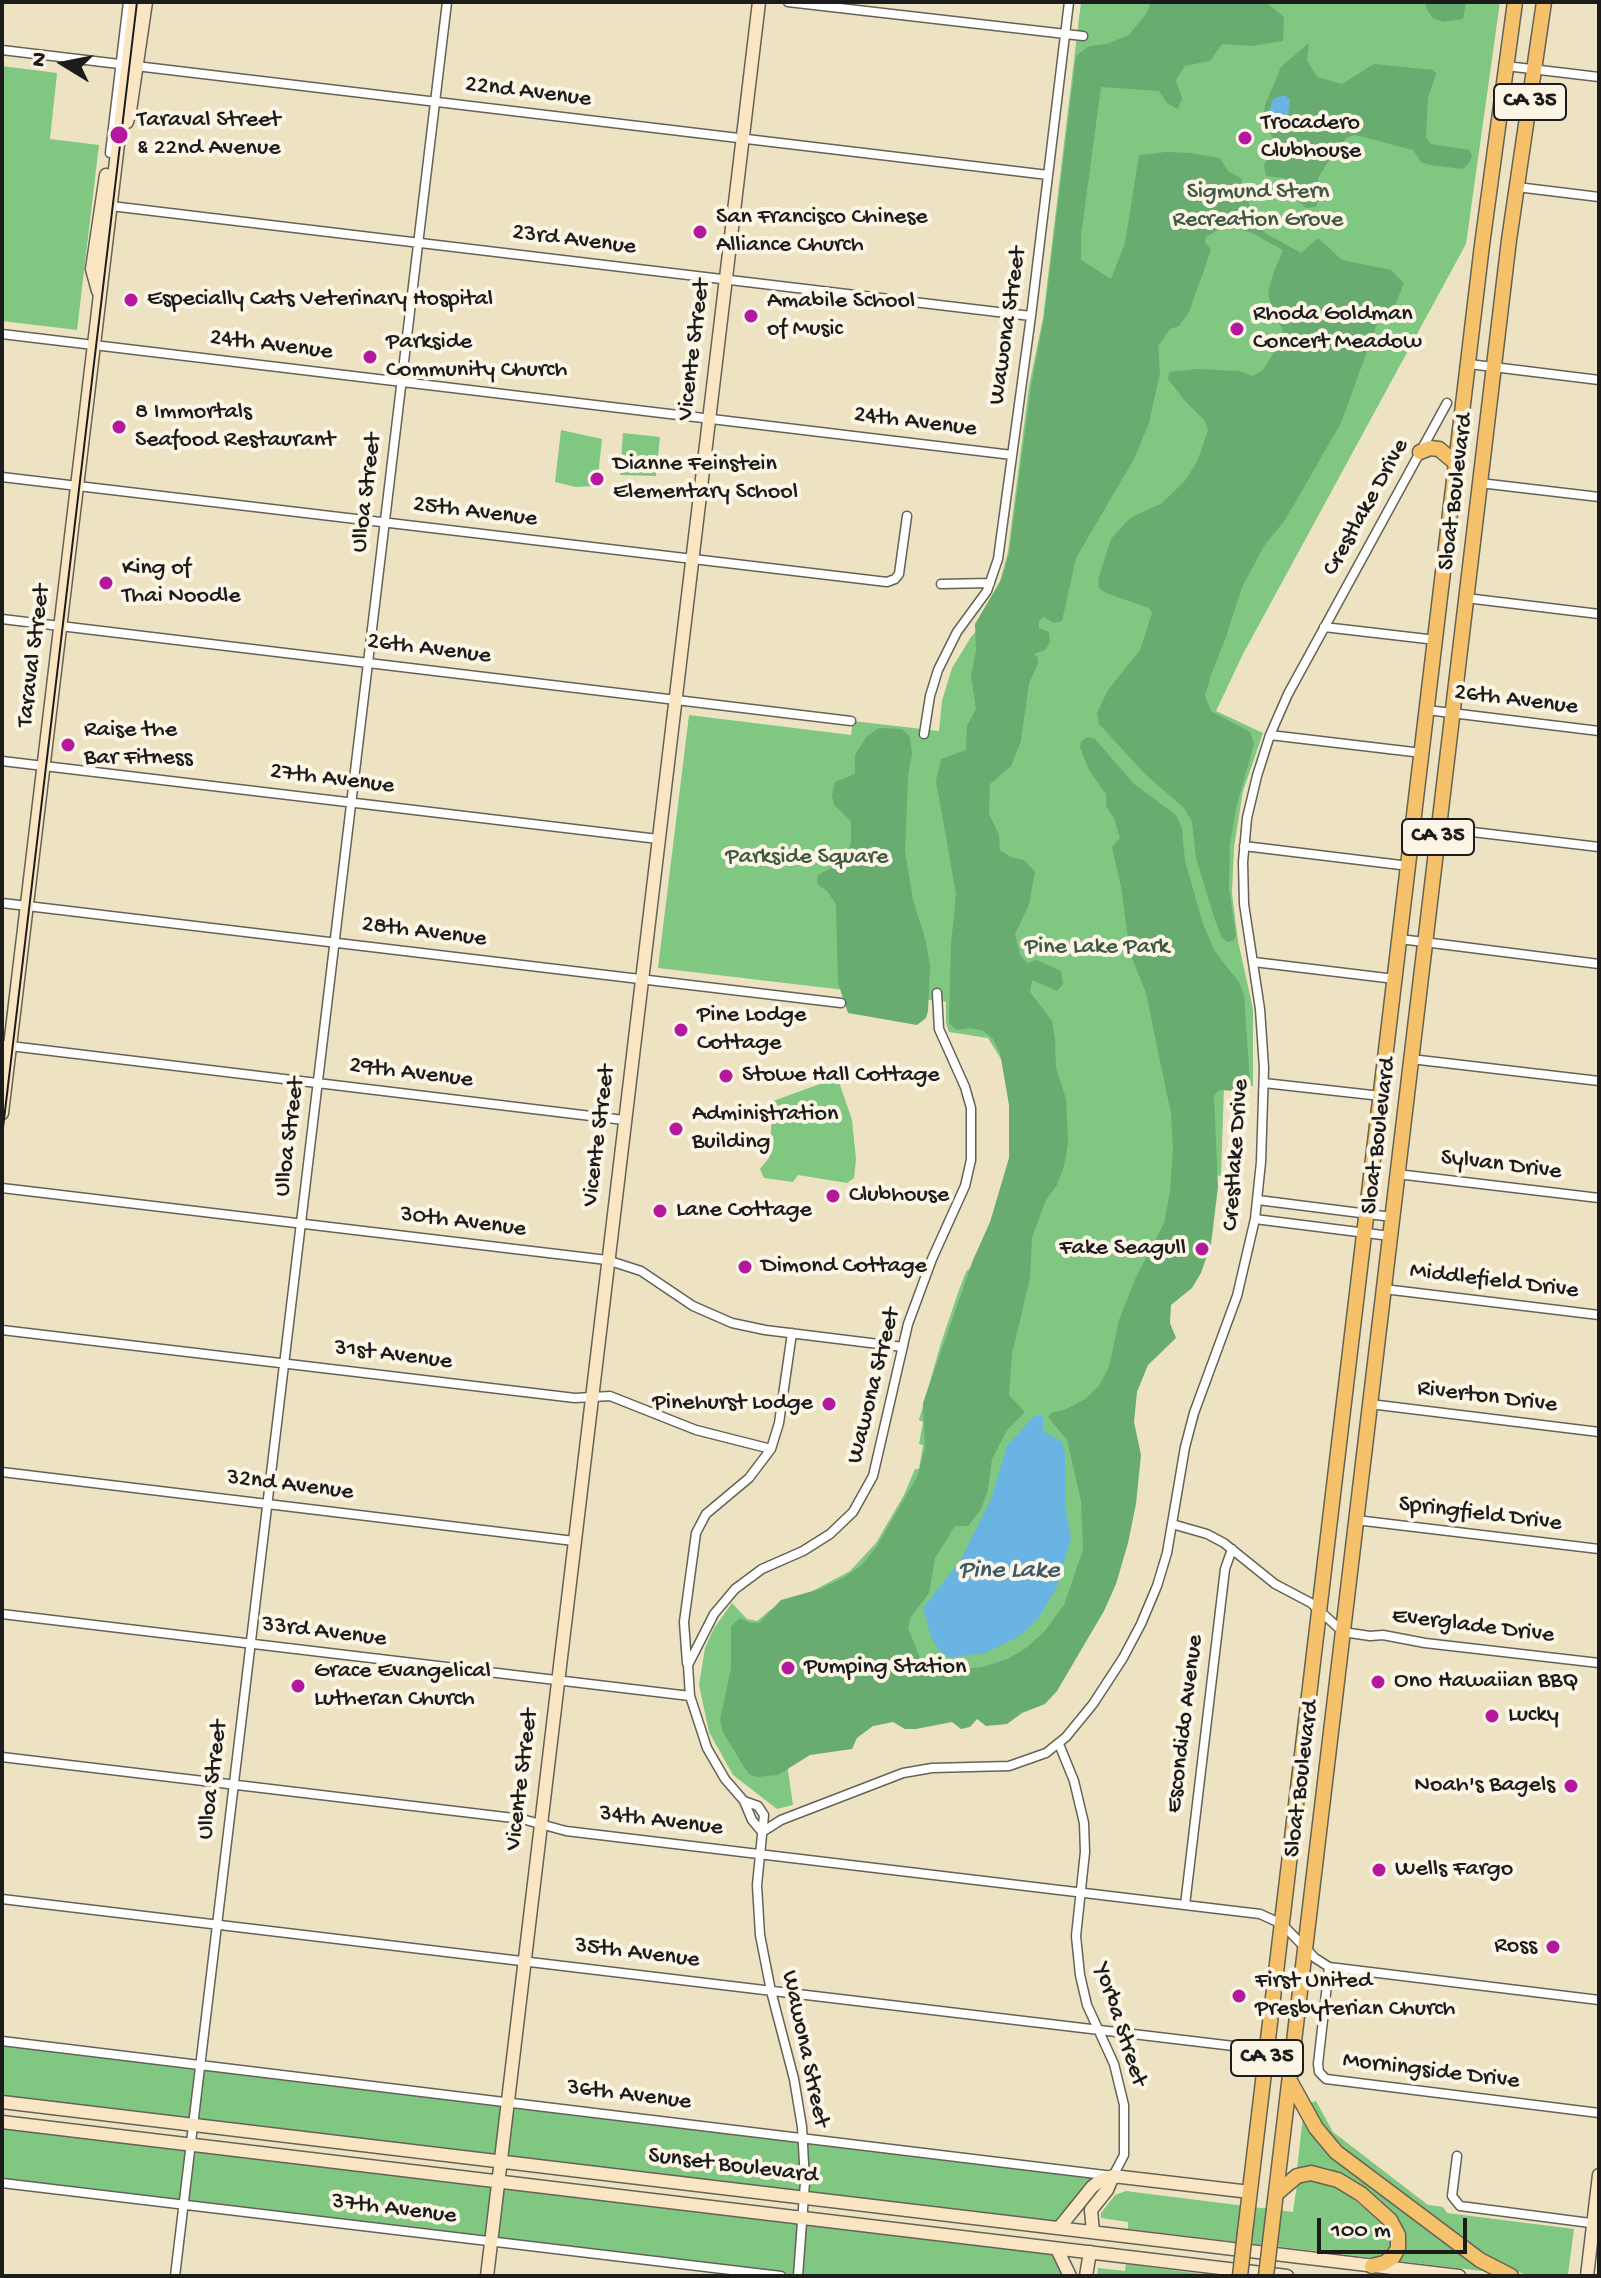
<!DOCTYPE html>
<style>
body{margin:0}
#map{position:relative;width:1601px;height:2278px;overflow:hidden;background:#ede3c3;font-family:"Gochi Hand",sans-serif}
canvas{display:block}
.frame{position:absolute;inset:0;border:4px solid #1c1c1c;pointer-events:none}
.north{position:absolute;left:24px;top:24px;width:80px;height:80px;-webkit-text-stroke:6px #fcf5e5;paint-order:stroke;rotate:280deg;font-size:22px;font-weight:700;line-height:32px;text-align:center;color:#1c1c1c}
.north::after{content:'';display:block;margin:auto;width:28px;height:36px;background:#1c1c1c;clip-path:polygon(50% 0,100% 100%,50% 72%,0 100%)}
.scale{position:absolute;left:1317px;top:2218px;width:150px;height:36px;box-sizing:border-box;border:4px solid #1c1c1c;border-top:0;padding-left:10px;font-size:24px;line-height:28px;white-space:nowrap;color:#1c1c1c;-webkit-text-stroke:6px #fcf5e5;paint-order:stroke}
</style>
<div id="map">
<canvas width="1601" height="2278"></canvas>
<div class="frame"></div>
<div class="north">N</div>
<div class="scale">100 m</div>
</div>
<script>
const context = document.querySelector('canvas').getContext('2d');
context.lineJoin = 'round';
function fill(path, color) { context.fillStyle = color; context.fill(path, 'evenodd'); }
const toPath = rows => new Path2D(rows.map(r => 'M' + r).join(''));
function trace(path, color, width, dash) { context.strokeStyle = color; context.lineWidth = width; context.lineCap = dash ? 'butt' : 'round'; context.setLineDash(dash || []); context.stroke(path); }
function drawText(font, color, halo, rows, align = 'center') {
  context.font = font + ' "Gochi Hand",sans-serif'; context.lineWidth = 8; context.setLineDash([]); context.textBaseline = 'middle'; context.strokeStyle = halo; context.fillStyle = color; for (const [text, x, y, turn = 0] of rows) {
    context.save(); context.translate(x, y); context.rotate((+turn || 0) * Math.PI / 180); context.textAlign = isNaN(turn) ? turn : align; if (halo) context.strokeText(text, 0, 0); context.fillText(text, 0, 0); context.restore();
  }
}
const green = toPath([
 [1081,2,1500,2,1466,244,1243,654,1216,711,1263,733,1243,791,1234,847,1232,893,1238,941,1253,1009,1253,1086,1224,1086,1221,1176,1193,1172,1129,1402,1105,1534,1045,1650,786,1757,793,1805,777,1809,733,1775,709,1732,699,1685,705,1648,714,1628,732,1603,747,1619,757,1621,770,1610,790,1600,792,1602,850,1571,876,1543,904,1495,915,1469,919,1469,923,1445,919,1444,923,1422,919,1420,941,1343,959,1290,966,1272,975,1262,1017,1158,1004,1064,988,1038,949,1032,946,1023,946,1002,658,968,689,715,851,735,853,721,939,731,942,701,952,668,971,637,991,614,1008,552,1029,386,1043,318],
 [2,66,57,73,50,139,99,145,77,330,2,321],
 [561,430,602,439,597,486,576,487,555,482],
 [623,433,660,437,656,476,620,475],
 [831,1080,839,1082,852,1120,856,1159,854,1178,847,1183,798,1175,793,1182,764,1178,760,1169,769,1158,773,1101],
 [2,2041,1091,2173,1090,2181,1059,2228,2,2102],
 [1316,2101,1333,2132,1428,2205,1443,2207,1447,2213,1574,2229,1568,2274,1529,2276,1489,2260,1340,2147,1326,2134,1309,2103],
 [1303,2116,1490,2272,1399,2261,1406,2246,1406,2236,1395,2216,1380,2200,1351,2179,1327,2168,1312,2166,1297,2169],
 [2,2122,1056,2248,1070,2276,780,2276,2,2183],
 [1308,2180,1318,2180,1346,2193,1382,2223,1392,2239,1389,2250,1375,2258,1128,2229,1128,2222,1101,2218,1101,2213,1115,2195,1126,2191,1293,2212,1297,2185],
 [1126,2264,1194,2273,1218,2276,1097,2276,1098,2268,1125,2271]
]);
const forest = toPath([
 [1151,2,1266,2,1284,17,1283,41,1251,46,1222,44,1210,61,1185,66,1176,80,1182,99,1178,109,1167,103,1159,91,1101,87,1081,236,1081,260,1111,279,1125,243,1139,155,1166,152,1190,153,1220,158,1228,171,1241,178,1254,219,1265,233,1301,253,1318,238,1342,260,1391,270,1404,283,1394,308,1378,321,1341,423,1285,520,1264,546,1242,587,1226,637,1211,675,1205,696,1211,711,1250,732,1254,744,1236,808,1230,845,1229,888,1236,936,1233,941,1227,942,1222,938,1215,920,1196,858,1192,822,1184,808,1145,774,1099,724,1097,713,1108,690,1140,650,1152,613,1149,608,1106,593,1099,588,1098,580,1111,539,1130,518,1162,503,1184,482,1197,462,1208,430,1205,421,1185,401,1168,379,1169,372,1197,369,1239,371,1253,376,1263,370,1283,338,1282,328,1274,316,1268,293,1273,274,1283,250,1252,233,1235,228,1218,230,1206,237,1205,242,1211,250,1189,312,1179,326,1170,329,1158,346,1160,373,1149,423,1134,459,1076,558,1062,621,1054,623,1043,617,1039,621,1039,628,1049,632,1050,642,1045,650,1034,654,1038,658,1038,664,1029,683,1021,741,1011,766,990,784,989,814,999,835,1000,850,1011,857,1024,860,1035,872,1029,905,1015,934,1020,955,1027,963,1037,960,1061,971,1063,984,1057,991,1032,980,1030,992,1052,1021,1055,1039,1056,1068,1066,1099,1068,1142,1064,1166,1057,1185,1046,1200,1032,1237,1030,1278,1012,1354,1009,1395,1025,1412,1007,1430,992,1459,988,1490,981,1509,968,1526,955,1526,935,1558,929,1593,911,1617,908,1628,921,1660,931,1668,950,1671,982,1667,1008,1659,1026,1648,1044,1632,1064,1605,1083,1550,1081,1501,1067,1440,1048,1417,1051,1413,1066,1409,1085,1399,1099,1386,1109,1367,1119,1320,1136,1277,1164,1223,1170,1192,1173,1148,1171,1114,1146,993,1130,953,1121,887,1112,847,1120,838,1114,818,1106,806,1106,794,1089,770,1080,748,1081,742,1087,737,1095,739,1134,784,1176,815,1182,828,1185,861,1203,924,1215,952,1239,982,1244,995,1250,1083,1238,1091,1219,1090,1214,1096,1218,1187,1211,1244,1201,1273,1192,1288,1171,1305,1170,1323,1176,1338,1148,1365,1137,1392,1134,1422,1141,1455,1136,1504,1128,1543,1116,1584,1104,1611,1057,1691,1045,1704,1022,1713,1007,1724,986,1726,977,1719,970,1727,961,1729,952,1722,916,1729,905,1729,893,1722,873,1726,857,1738,852,1749,810,1755,778,1775,757,1777,750,1775,744,1767,723,1732,720,1720,731,1668,731,1626,740,1618,751,1623,759,1623,781,1600,820,1589,843,1578,862,1565,877,1546,918,1475,925,1447,923,1403,973,1260,990,1222,1009,1158,1009,1105,1000,1053,993,1039,983,1031,971,1028,956,1030,949,1023,951,945,956,894,936,781,941,759,966,750,967,726,976,709,971,676,976,651,975,624,1002,578,1009,553,1031,387,1044,318,1076,56,1089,46,1107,44,1129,35,1146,14],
 [1425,2,1466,2,1463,19,1443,22,1433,18,1427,10],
 [1309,43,1307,60,1317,77,1342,84,1374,64,1433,70,1436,74,1428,97,1426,138,1431,144,1470,150,1472,157,1469,163,1463,169,1429,165,1421,162,1413,150,1355,135,1348,137,1334,152,1318,178,1320,198,1316,207,1306,208,1298,201,1295,187,1284,178,1266,176,1264,165,1275,145,1264,115,1265,105,1281,67],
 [879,728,902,729,910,737,912,754,908,776,905,851,913,900,925,938,930,966,928,1011,926,1018,917,1025,848,1013,838,983,836,904,827,891,817,884,818,875,840,863,848,853,851,842,851,821,834,805,832,795,835,782,855,774,855,755,867,736]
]);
const water = toPath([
 [1284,95,1290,99,1288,114,1285,121,1276,127,1269,120,1269,112,1273,99],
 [1035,1415,1043,1416,1043,1431,1062,1442,1065,1454,1065,1505,1071,1538,1057,1587,1038,1619,1018,1637,985,1653,949,1658,938,1649,931,1637,923,1608,960,1561,991,1499,1007,1446]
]);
const street = toPath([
 [788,2,1083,36],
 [2,50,1048,175],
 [1506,66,1599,77],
 [110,153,128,2],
 [1517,187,1599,197],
 [111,206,1031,316],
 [2,334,1012,455],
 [1469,364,1599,380],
 [2,477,887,582,895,579,899,574,907,516],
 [1480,483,1599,497],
 [941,584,990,583],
 [1466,598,1599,614],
 [2,619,851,721],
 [1324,627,1436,640],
 [1427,710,1599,731],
 [924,734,930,696,938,670,957,632,987,591,998,559,1031,316,1069,2],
 [1270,735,1422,753],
 [2,761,658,839],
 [1439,828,1599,847],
 [1244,846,1409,866],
 [2,903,841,1003],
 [1400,939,1599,964],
 [1254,962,1395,979],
 [2,1045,624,1120],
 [1411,1059,1599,1081],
 [1264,1083,1381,1096],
 [1397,1174,1599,1198],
 [2,1188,607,1260,641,1271,693,1306,732,1323,765,1330,903,1347],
 [1258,1200,1392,1217],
 [1255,1219,1390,1236],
 [1384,1289,1599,1315],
 [2,1330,575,1398,610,1396,696,1430,771,1449],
 [1370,1404,1599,1432],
 [2,1472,574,1541],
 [1356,1520,1599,1549],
 [1172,1524,1207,1534,1224,1543,1275,1584,1311,1603,1343,1632,1370,1636,1383,1635,1425,1643,1599,1663],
 [2,1614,690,1696],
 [687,1663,684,1622,696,1533,706,1514,749,1478,771,1449,779,1423,792,1333],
 [2,1757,522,1819,566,1831,1260,1914,1282,1924,1315,1958,1329,1967,1599,2000],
 [744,1801,758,1806,764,1815,757,1885,760,1935,771,1991,794,2079,802,2127,805,2182,798,2276],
 [762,1832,781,1820,903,1773,932,1768,1009,1766,1046,1753,1066,1737,1093,1704,1123,1658,1141,1624,1157,1586,1167,1553,1185,1447,1194,1413,1237,1296,1255,1219,1261,1162,1264,1068,1260,1009,1244,904,1243,862,1247,818,1257,776,1270,735,1288,694,1447,403],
 [762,1832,752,1820,744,1801,725,1779,707,1748,690,1696,688,1665,714,1614,735,1589,762,1569,803,1551,830,1534,853,1512,873,1476,908,1324,932,1259,965,1186,971,1160,971,1108,965,1087,939,1029,937,993],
 [2,1899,1267,2050],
 [1185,1905,1225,1569,1232,1549],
 [1329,1967,1318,2064,1319,2072,1326,2079,1599,2113],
 [2,2041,1113,2176,1124,2155,1124,2105,1114,2064,1087,2005,1080,1975,1076,1936,1085,1852,1084,1823,1074,1781,1059,1744],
 [1457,2156,1452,2196,1460,2206,1598,2224],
 [2,2183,781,2276],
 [175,2276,447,2]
]);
const secondary = toPath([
 [127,122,130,111,146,2],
 [98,291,92,269,106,175],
 [2,1113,135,2],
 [2,2102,1459,2276],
 [2,2122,1287,2276],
 [1059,2228,1092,2187,1101,2180,1113,2176,1250,2192],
 [1093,2232,1091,2210,1107,2190,1113,2176],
 [1057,2249,1070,2276],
 [487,2276,759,2],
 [1086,2276,1090,2252],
 [1587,2276,1599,2175]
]);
const primary = toPath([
 [1420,452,1430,448,1439,449,1457,464],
 [1290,2081,1316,2128,1336,2152,1480,2260,1511,2276],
 [1276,2194,1297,2176,1311,2173,1338,2180,1361,2194,1390,2220,1398,2235,1398,2248,1393,2257,1384,2263,1372,2266],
 [1274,2209,1509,240,1544,2],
 [1245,2232,1482,245,1515,2]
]);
const tram = toPath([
 [2,1136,137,2]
]);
const primaryBridge = toPath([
 [1240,2276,1245,2232],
 [1266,2276,1274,2209]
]);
const markers = [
 [119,135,10,"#b5179e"],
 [1245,138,8,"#b5179e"],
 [700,232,8,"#b5179e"],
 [131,300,8,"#b5179e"],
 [751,316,8,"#b5179e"],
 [1237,329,8,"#b5179e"],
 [370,357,8,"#b5179e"],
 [119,427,8,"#b5179e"],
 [597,479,8,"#b5179e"],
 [106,583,8,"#b5179e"],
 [68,745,8,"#b5179e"],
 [681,1030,8,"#b5179e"],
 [726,1076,8,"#b5179e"],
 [676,1129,8,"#b5179e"],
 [833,1196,8,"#b5179e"],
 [660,1211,8,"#b5179e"],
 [1202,1249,8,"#b5179e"],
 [745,1267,8,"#b5179e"],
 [829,1404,8,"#b5179e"],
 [788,1668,8,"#b5179e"],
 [1378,1682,8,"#b5179e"],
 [298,1686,8,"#b5179e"],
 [1492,1716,8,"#b5179e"],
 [1571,1786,8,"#b5179e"],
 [1379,1870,8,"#b5179e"],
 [1553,1947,8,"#b5179e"],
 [1239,1996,8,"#b5179e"]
];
const shields = [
 [1530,102,72],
 [1438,837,72],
 [1267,2058,72]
];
const shieldNames = [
 ["CA 35",1530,102],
 ["CA 35",1438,837],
 ["CA 35",1267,2058]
];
const streetNames = [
 ["22nd Avenue",528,93,7],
 ["23rd Avenue",574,241,7],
 ["Wawona Street",1009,326,-82],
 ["24th Avenue",271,346,7],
 ["Vicente Street",695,350,-83],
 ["24th Avenue",915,423,7],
 ["Sloat Boulevard",1457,492,-83],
 ["Ulloa Street",368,493,-83],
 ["Crestlake Drive",1367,508,-61],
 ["25th Avenue",475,513,7],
 ["26th Avenue",429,650,7],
 ["Taraval Street",35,656,-83],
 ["26th Avenue",1516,701,7],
 ["27th Avenue",332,780,7],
 ["28th Avenue",424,933,7],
 ["29th Avenue",411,1074,7],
 ["Vicente Street",600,1136,-83],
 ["Sloat Boulevard",1380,1136,-83],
 ["Ulloa Street",291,1137,-83],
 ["Crestlake Drive",1237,1155,-86],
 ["Sylvan Drive",1501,1166,7],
 ["30th Avenue",463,1223,7],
 ["Middlefield Drive",1494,1282,7],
 ["31st Avenue",393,1356,7],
 ["Wawona Street",875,1386,-76],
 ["Riverton Drive",1487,1398,7],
 ["32nd Avenue",290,1486,7],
 ["Springfield Drive",1480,1515,7],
 ["Everglade Drive",1473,1627,7],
 ["33rd Avenue",324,1633,7],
 ["Escondido Avenue",1186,1724,-83],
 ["Sloat Boulevard",1303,1779,-83],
 ["Ulloa Street",214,1780,-83],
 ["Vicente Street",523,1780,-83],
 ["34th Avenue",661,1822,7],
 ["35th Avenue",637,1954,7],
 ["Yorba Street",1119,2025,72],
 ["Wawona Street",804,2049,78],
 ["Morningside Drive",1431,2072,7],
 ["36th Avenue",629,2096,7],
 ["Sunset Boulevard",733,2167,7],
 ["37th Avenue",394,2210,7]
];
const poiNames = [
 ["Taraval Street",137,121],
 ["& 22nd Avenue",137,149],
 ["Trocadero",1261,124],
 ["Clubhouse",1261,152],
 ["San Francisco Chinese",716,218],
 ["Alliance Church",716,246],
 ["Especially Cats Veterinary Hospital",147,300],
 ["Amabile School",767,302],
 ["of Music",767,330],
 ["Rhoda Goldman",1253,315],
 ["Concert Meadow",1253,343],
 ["Parkside",386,343],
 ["Community Church",386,371],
 ["8 Immortals",135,413],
 ["Seafood Restaurant",135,441],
 ["Dianne Feinstein",613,465],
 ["Elementary School",613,493],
 ["King of",122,569],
 ["Thai Noodle",122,597],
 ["Raise the",84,731],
 ["Bar Fitness",84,759],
 ["Pine Lodge",697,1016],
 ["Cottage",697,1044],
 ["Stowe Hall Cottage",742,1076],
 ["Administration",692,1115],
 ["Building",692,1143],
 ["Clubhouse",849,1196],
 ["Lane Cottage",676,1211],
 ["Fake Seagull",1186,1249,"right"],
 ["Dimond Cottage",761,1267],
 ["Pinehurst Lodge",813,1404,"right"],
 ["Pumping Station",804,1668],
 ["Grace Evangelical",314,1672],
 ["Lutheran Church",314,1700],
 ["Ono Hawaiian BBQ",1394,1682],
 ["Lucky",1508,1716],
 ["Noah's Bagels",1555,1786,"right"],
 ["Wells Fargo",1395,1870],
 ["Ross",1537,1947,"right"],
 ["First United",1255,1982],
 ["Presbyterian Church",1255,2010]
];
const parkNames = [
 ["Sigmund Stern",1258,193],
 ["Recreation Grove",1258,221],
 ["Parkside Square",807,858],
 ["Pine Lake Park",1097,948]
];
const waterNames = [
 ["Pine Lake",1009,1572]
];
fill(green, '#80c782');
fill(forest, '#68ac70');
fill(water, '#69b4e2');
trace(street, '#656256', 11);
trace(secondary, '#656256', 15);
trace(primary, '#656256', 17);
trace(street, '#fff', 8);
trace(secondary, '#fbe6c4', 12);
trace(primary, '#f6c16b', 14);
trace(tram, '#1c1c1c', 2);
trace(primaryBridge, '#656256', 17, []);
trace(primaryBridge, '#f6c16b', 14);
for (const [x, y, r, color] of markers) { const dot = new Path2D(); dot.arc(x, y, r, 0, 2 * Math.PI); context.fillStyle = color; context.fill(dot); trace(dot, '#fcf5e5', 3); }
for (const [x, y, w] of shields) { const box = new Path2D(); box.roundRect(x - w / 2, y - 18, w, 36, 6); context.fillStyle = '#fcf5e5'; context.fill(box); trace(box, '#1c1c1c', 2); }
drawText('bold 22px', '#1c1c1c', null, shieldNames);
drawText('24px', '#1c1c1c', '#fcf5e5', streetNames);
drawText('24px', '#1c1c1c', '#fcf5e5', poiNames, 'left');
drawText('24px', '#3f5840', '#fcf5e5', parkNames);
drawText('italic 26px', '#3b596b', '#fcf5e5', waterNames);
</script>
